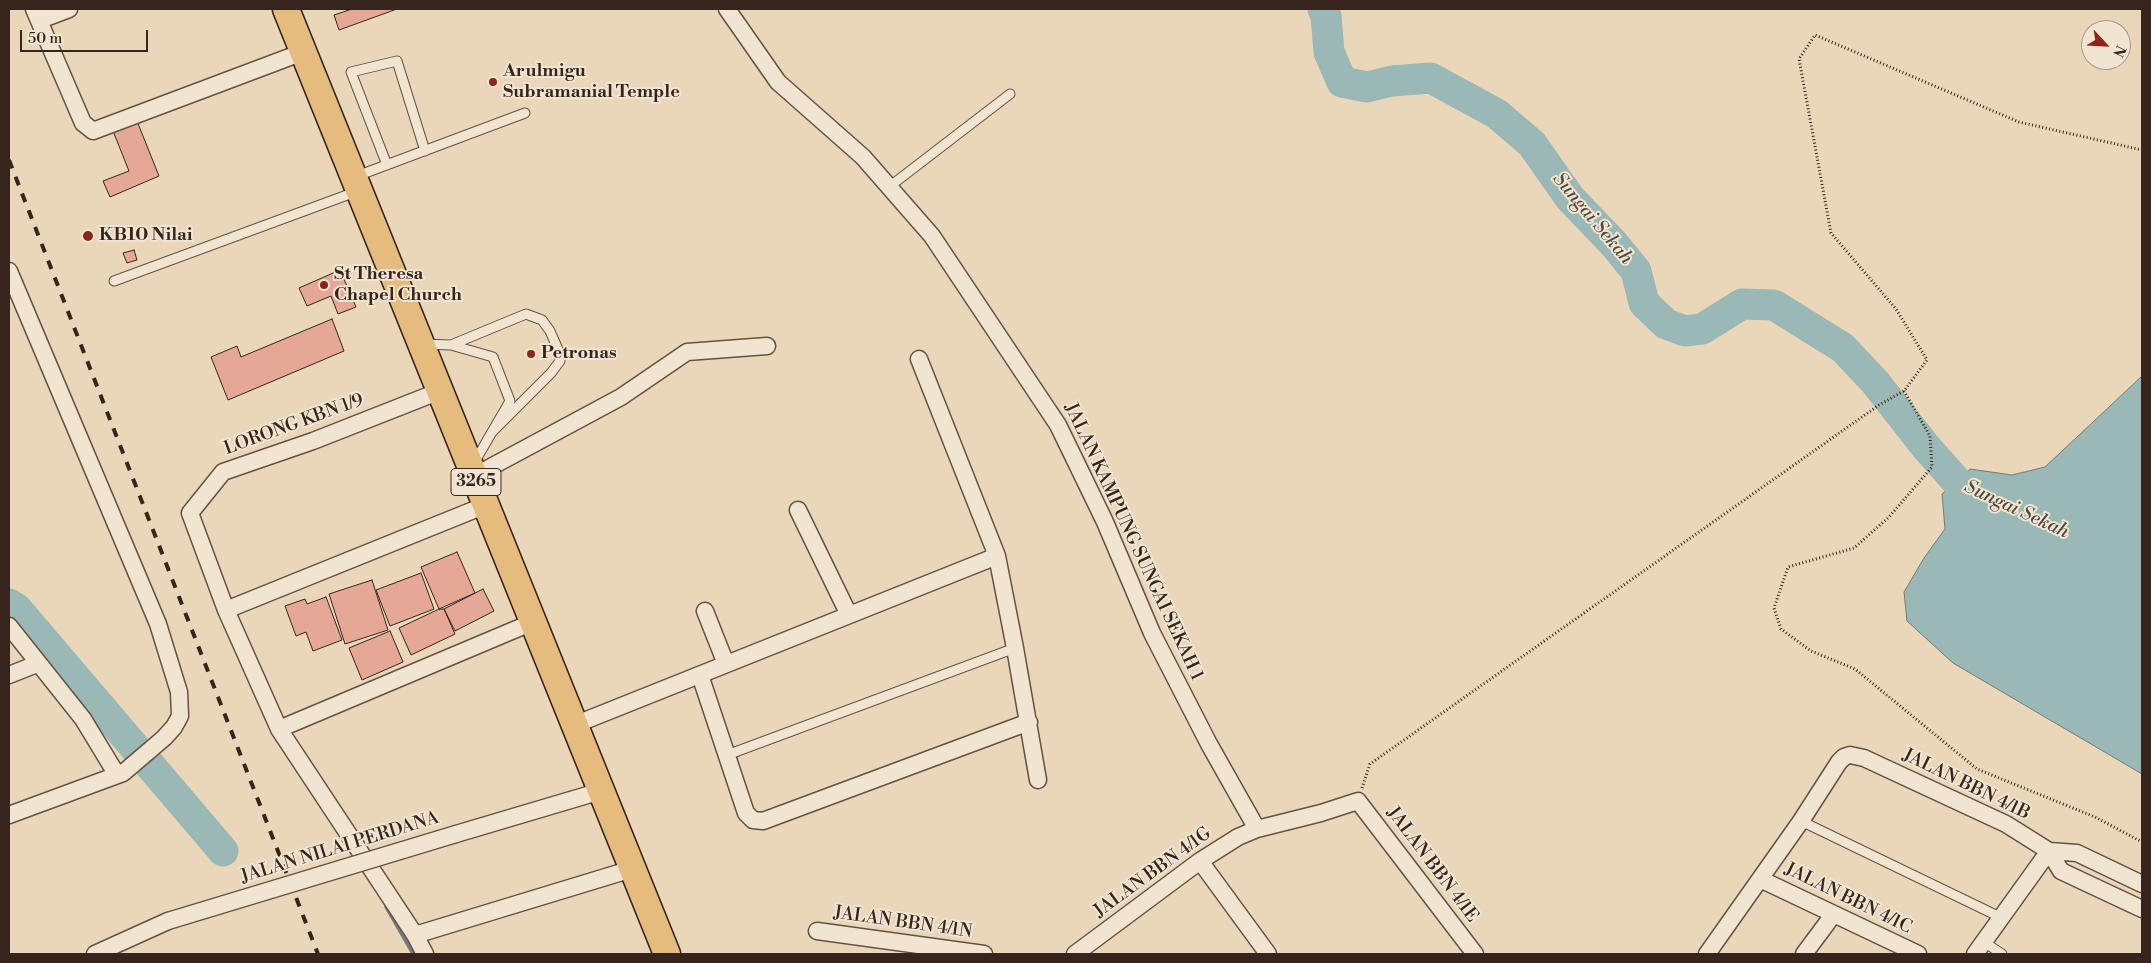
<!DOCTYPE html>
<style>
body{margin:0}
#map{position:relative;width:2151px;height:963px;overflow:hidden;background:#ead7ba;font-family:"Libre Bodoni",serif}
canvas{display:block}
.frame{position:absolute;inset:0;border:10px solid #37251d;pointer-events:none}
.north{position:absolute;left:2081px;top:20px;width:50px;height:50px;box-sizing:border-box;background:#f1e5d2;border:1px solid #a7988a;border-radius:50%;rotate:115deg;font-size:14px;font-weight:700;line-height:20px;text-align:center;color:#37251d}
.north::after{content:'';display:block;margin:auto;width:18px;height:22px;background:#8f2418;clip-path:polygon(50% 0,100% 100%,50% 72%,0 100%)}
.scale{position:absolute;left:20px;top:30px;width:128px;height:22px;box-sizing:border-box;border:2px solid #37251d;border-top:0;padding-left:6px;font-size:15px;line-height:18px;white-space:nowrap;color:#37251d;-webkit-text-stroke:4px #f1e5d2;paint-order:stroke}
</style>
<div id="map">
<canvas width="2151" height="963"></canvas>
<div class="frame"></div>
<div class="north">N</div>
<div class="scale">50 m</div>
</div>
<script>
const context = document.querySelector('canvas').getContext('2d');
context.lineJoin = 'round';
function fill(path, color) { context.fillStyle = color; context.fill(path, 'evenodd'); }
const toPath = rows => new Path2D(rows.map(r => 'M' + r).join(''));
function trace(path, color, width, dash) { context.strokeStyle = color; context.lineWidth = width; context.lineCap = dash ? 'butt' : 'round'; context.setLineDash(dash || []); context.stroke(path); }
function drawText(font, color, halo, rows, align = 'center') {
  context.font = font + ' "Libre Bodoni",serif'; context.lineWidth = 4; context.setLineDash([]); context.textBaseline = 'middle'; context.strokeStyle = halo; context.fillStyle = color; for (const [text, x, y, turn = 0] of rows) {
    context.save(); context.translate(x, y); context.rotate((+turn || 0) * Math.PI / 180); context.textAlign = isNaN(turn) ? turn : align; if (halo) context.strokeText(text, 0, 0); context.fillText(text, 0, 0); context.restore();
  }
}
const water = toPath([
 [2142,376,2142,774,1953,663,1907,621,1904,592,1924,558,1945,529,1942,494,1970,469,2012,475,2045,467,2142,376]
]);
const stream = toPath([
 [387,907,414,954]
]);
const river = toPath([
 [1323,9,1326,16,1329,52,1342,82,1367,87,1392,81,1431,78,1497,114,1532,144,1570,198,1614,244,1636,271,1644,303,1666,324,1685,331,1702,329,1742,304,1774,305,1843,348,1875,382,1926,447,1958,483,1994,500],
 [9,604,17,609,223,851]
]);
const building = toPath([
 [352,9,397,9,339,30,334,15,352,9],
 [137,121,159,176,110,197,103,181,129,171,113,131,137,121],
 [134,250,137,260,127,263,123,253,134,250],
 [340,270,356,307,338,314,331,296,307,306,299,288,340,270],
 [332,319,344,351,228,400,211,357,237,346,241,357,332,319],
 [457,552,475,593,439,609,421,567,457,552],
 [421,573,434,609,390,626,376,590,421,573],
 [372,580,388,630,345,644,329,594,372,580],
 [483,589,494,611,455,631,444,609,483,589],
 [326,597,342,640,313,651,306,632,296,636,285,606,305,599,307,604,326,597],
 [439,609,444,609,455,634,411,655,399,628,439,609],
 [390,631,403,662,362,680,349,648,390,631]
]);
const path = toPath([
 [1904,391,1930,436,1932,467,1889,517,1854,548,1788,567,1774,608,1781,629,1811,651,1855,669,1977,769,2095,817,2142,842],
 [1362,788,1370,764,1879,405,1904,391,1927,360,1896,309,1831,233,1799,59,1815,35,2019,122,2142,150]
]);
const lane = toPath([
 [387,165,351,72,397,61,425,151],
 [357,176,525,113],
 [889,187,1010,94],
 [114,281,358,191],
 [423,344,451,345,493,357,510,401,474,463],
 [451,345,526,314,542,320,550,331,560,354,560,361,551,373,492,432],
 [727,755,1015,648],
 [1801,821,2002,918],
 [1984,942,2002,954]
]);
const street = toPath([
 [34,9,83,123,93,131,303,52],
 [727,9,778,82,863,157,932,236,1058,425,1105,522,1152,633,1209,744,1257,829],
 [40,20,69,9],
 [9,271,158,624,179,692,180,716,174,727,164,738,123,773,9,815],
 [919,359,997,556,1015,648,1038,780],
 [474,476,621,397,687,352,767,346],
 [798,510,849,615],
 [226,610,486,505],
 [705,611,726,664],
 [9,626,83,719,117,775],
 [9,675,37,664],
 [700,675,746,813,753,820,763,821,1029,722],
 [574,725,997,556],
 [279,729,533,622],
 [456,834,601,791],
 [2049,851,2077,853,2142,884],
 [1200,861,1268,954],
 [1760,879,1918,954],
 [817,931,984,954],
 [415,935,632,869],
 [95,954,168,921],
 [425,954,415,935,279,729,226,610,190,513,223,472,313,441,440,391],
 [1075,954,1200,861,1238,837,1257,829,1321,813,1358,801,1475,954],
 [1707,954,1801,821,1839,762,1844,757,1850,755,1864,758,2006,824,2049,851,2061,871,2142,909],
 [1804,954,1833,915],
 [1975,954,2049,851]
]);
const primary = toPath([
 [286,9,667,954]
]);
const rail = toPath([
 [9,160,318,954]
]);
const streetBridge = toPath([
 [168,921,456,834]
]);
const markers = [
 [493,82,5,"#8f2418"],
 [88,236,6,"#8f2418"],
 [324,285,5,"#8f2418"],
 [531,354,5,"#8f2418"]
];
const shields = [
 [476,482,50]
];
const shieldNames = [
 ["3265",476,482]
];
const poiNames = [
 ["Arulmigu",503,72],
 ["Subramanial Temple",503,93],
 ["KB10 Nilai",99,236],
 ["St Theresa",334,275],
 ["Chapel Church",334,296],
 ["Petronas",541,354]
];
const streetNames = [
 ["LORONG KBN 1/9",294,425,-20],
 ["JALAN KAMPUNG SUNGAI SEKAH 1",1133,542,65],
 ["JALAN BBN 4/1B",1966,785,26],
 ["JALAN NILAI PERDANA",340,848,-17],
 ["JALAN BBN 4/1E",1432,865,53],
 ["JALAN BBN 4/1G",1153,873,-36],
 ["JALAN BBN 4/1C",1848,899,26],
 ["JALAN BBN 4/1N",903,923,8]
];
const waterNames = [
 ["Sungai Sekah",1592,219,50],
 ["Sungai Sekah",2016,510,25]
];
fill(water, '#99b8b6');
trace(water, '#727d79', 1);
trace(stream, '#727d79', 5);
trace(river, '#99b8b6', 31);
fill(building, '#e5a896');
trace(building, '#37251d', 1);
trace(lane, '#645244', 11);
trace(street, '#645244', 19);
trace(primary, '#37251d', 29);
trace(path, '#37251d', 3, [1, 2.5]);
trace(lane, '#f1e5d2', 9);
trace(street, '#f1e5d2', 16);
trace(primary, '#e5bc7d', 26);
trace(rail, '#37251d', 4, [9, 9]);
trace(streetBridge, '#645244', 19, []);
trace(streetBridge, '#f1e5d2', 16);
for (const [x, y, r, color] of markers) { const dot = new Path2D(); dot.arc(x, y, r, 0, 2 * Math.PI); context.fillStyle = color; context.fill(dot); trace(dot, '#f1e5d2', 2); }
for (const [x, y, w] of shields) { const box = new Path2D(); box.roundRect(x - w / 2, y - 13.5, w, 27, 4); context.fillStyle = '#f1e5d2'; context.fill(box); trace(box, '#37251d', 1); }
drawText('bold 16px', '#37251d', null, shieldNames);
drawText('bold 18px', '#37251d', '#f1e5d2', poiNames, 'left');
drawText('18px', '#37251d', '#f1e5d2', streetNames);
drawText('italic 19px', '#504a43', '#f1e5d2', waterNames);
</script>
